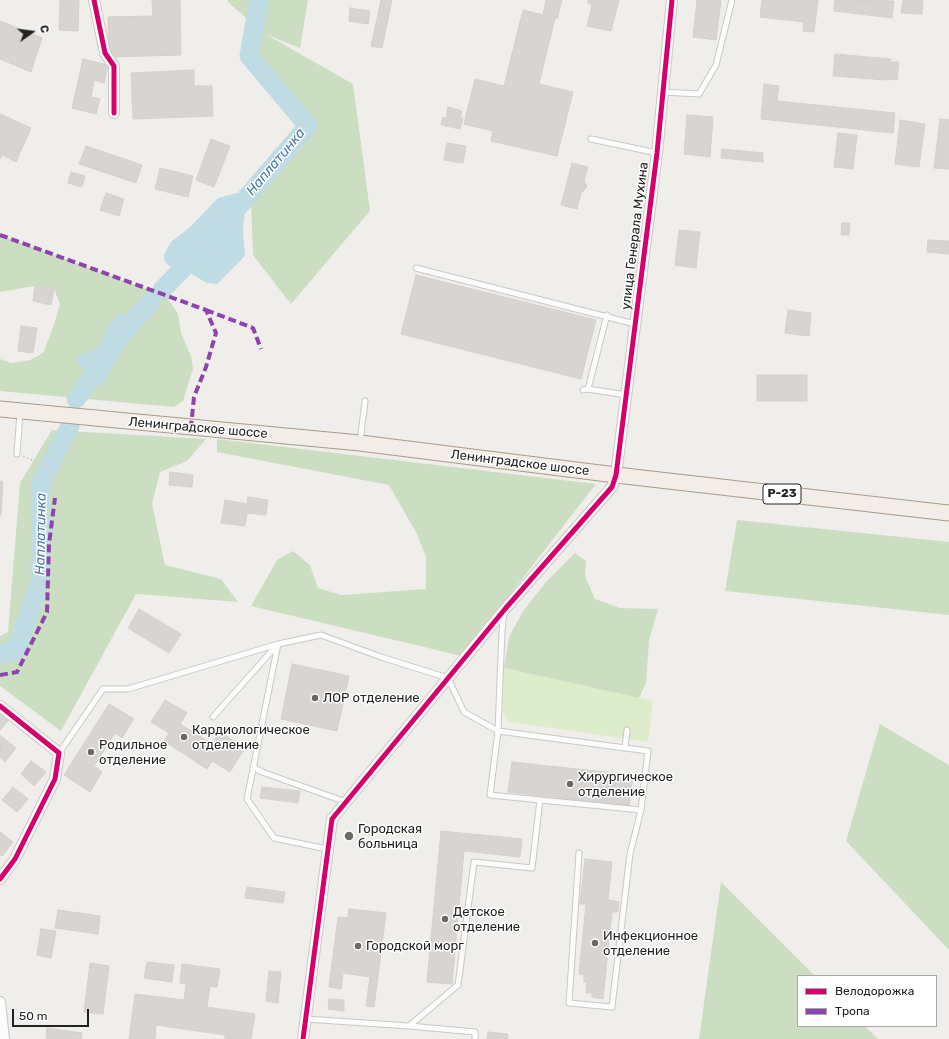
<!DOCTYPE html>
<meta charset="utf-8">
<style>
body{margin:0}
#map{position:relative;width:949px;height:1039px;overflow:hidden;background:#f0eeeb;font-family:Rubik,sans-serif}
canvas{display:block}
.legend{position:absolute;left:797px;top:975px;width:140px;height:52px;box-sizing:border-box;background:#fff;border:1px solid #a7a7a7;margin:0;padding:5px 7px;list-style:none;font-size:12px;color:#222}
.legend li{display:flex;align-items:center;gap:8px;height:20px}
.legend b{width:20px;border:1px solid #a7a7a7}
.north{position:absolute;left:12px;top:12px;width:40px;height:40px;-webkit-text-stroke:3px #fff;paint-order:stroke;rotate:76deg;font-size:11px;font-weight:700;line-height:16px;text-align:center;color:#222}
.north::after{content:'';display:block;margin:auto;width:14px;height:18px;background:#222;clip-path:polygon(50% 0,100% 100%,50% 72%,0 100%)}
.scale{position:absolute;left:12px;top:1009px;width:77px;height:18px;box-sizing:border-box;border:2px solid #222;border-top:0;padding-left:5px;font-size:12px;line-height:14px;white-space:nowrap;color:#222;-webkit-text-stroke:3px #fff;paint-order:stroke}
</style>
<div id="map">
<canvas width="949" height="1039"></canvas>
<ul class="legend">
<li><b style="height:5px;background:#d6006c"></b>Велодорожка</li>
<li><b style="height:5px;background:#8e44ad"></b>Тропа</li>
</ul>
<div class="north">С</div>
<div class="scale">50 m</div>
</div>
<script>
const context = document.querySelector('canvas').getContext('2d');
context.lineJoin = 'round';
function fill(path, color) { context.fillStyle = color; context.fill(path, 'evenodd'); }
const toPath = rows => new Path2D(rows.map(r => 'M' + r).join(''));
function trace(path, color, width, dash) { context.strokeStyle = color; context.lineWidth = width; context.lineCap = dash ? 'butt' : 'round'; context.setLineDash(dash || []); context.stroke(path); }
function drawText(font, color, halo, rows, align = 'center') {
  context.font = font + ' Rubik,sans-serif'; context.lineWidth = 3; context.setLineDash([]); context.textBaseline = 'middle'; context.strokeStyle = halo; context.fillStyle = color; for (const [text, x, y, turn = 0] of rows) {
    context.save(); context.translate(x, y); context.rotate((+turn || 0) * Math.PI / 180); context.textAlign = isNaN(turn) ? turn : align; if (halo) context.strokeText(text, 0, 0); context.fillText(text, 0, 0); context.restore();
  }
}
const grass = toPath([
 [504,668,653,701,648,742,510,722,505,718,503,711]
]);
const forest = toPath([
 [228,0,308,0,300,48,267,35,353,84,370,211,291,304,253,255,251,203,313,131,257,54,262,32,228,2],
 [0,235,166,296,178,314,181,333,191,356,193,369,183,401,174,407,0,391,0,359,12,363,30,360,43,353,53,328,60,304,54,289,35,286,0,292],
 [52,430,206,439,187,461,160,472,152,504,165,565,221,579,238,602,136,594,61,731,0,686,0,636,8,632,20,483],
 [217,439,596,484,462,656,251,606,277,560,293,551,310,565,318,588,341,595,426,589,426,557,417,534,389,485,217,452],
 [737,520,949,542,949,615,725,591],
 [575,553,586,561,585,576,595,599,620,608,658,609,649,640,646,683,639,698,504,668,509,637,523,611,547,581],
 [880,724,949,765,949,950,846,841],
 [721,882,815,976,798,976,798,1026,865,1026,878,1039,699,1039]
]);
const water = toPath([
 [237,193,244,200,245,209,243,230,245,255,242,259,217,284,207,283,190,273,170,267,164,260,164,255,171,242,190,227,218,198],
 [122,312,124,324,120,353,105,381,99,385,91,384,87,380,85,371,78,363,78,356,98,348,106,329,118,314]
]);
const river = toPath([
 [227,220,308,126,249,56,259,0],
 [162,290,199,252],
 [76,399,128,326,151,302],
 [0,653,16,651,40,582,41,483,70,426]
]);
const building = toPath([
 [60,0,79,0,78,31,59,30,60,0],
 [152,0,180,0,181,55,109,57,108,17,153,16,152,0],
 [381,0,392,0,382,48,371,46,381,0],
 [546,0,562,0,557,19,555,18,539,84,573,92,557,156,491,141,493,131,464,124,475,79,504,86,523,10,543,15,546,0],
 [588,0,619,0,611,31,587,26,592,5,588,3,588,0],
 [697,0,721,0,716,40,693,37,697,0],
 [762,0,818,0,814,32,803,31,804,22,760,17,762,0],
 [835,0,894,1,892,18,834,11,835,0],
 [903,0,923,0,922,14,901,13,903,0],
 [350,8,370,11,368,24,349,21,350,8],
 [0,21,42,38,31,72,0,59,0,21],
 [835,54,891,59,890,62,899,62,897,80,886,79,886,80,833,76,835,54],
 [83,59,108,65,104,83,94,80,91,97,100,99,96,114,72,108,83,59],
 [194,70,194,86,212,86,213,116,133,119,131,73,194,70],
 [764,84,779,86,777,101,895,113,893,133,761,119,764,84],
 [448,107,462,111,460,118,463,118,460,129,441,125,443,117,446,118,448,107],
 [0,114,31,128,16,162,2,155,0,159,0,114],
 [687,115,713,117,710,157,684,154,687,115],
 [940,119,949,120,949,169,934,168,940,119],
 [900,120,925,124,919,167,895,164,900,120],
 [838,133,857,135,853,169,834,167,838,133],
 [211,139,230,146,214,187,196,180,211,139],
 [447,143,466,146,463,163,444,160,447,143],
 [86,146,142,165,136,183,79,164,86,146],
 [722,149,763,153,763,162,721,158,722,149],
 [572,163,588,167,584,180,587,187,581,193,577,209,561,205,572,163],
 [160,168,193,176,188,197,155,189,160,168],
 [71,172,85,176,82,187,68,183,71,172],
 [106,193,124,199,119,216,100,210,106,193],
 [842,223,850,223,849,235,841,235,842,223],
 [679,230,700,232,696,268,675,265,679,230],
 [928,240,949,241,949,254,927,252,928,240],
 [416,275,596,320,581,379,401,334,416,275],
 [35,286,54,289,51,305,33,301,35,286],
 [788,310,811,313,809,336,785,333,788,310],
 [21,326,37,328,33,353,18,351,21,326],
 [757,375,807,375,807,401,757,401,757,375],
 [170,472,193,475,192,487,169,485,170,472],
 [0,481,3,482,1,515,0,515,0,481],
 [248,497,268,500,266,515,247,513,245,526,221,523,225,500,247,504,248,497],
 [139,609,181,634,169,653,128,628,139,609],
 [292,664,349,676,337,731,281,719,292,664],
 [165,700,187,713,180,724,212,744,220,732,245,748,230,772,212,761,207,769,164,741,169,733,151,722,165,700],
 [109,704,134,719,122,738,115,733,94,766,102,772,90,792,64,775,109,704],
 [0,714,8,721,0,730,0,714],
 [1,736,16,748,5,762,0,757,1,736],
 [31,761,46,772,34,786,21,774,31,761],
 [512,762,633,775,629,806,508,792,512,762],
 [13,787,28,799,17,812,2,800,13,787],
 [262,787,300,791,298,803,260,798,262,787],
 [441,831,522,839,520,857,464,851,452,984,427,982,441,831],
 [0,832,13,842,2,856,0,854,0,832],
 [585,859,612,862,608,900,619,902,618,912,612,912,603,999,592,997,592,993,586,993,587,982,584,982,584,974,579,974,586,904,580,904,585,859],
 [247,887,285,892,283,903,245,898,247,887],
 [349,909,386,913,374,1007,366,1006,370,977,343,973,341,989,329,987,338,917,348,918,349,909],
 [58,910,100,916,98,934,55,928,58,910],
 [41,929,56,931,51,958,37,955,41,929],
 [147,962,174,965,172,982,144,978,147,962],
 [90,963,109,966,103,1014,84,1012,90,963],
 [182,964,220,969,217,987,210,986,207,1007,255,1014,251,1039,225,1039,225,1035,156,1025,155,1039,129,1039,135,994,184,1000,186,984,180,983,182,964],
 [269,971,281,972,278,1003,266,1001,269,971],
 [329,999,344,1000,344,1011,328,1009,329,999],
 [47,1028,82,1033,81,1039,46,1039,47,1028],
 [488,1032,508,1034,507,1039,487,1039,488,1032]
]);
const path = toPath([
 [23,456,48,467,55,498]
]);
const lane = toPath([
 [663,92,699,94,716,65,732,0],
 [591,139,657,153],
 [416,268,635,324],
 [588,389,607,315],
 [583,390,588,389,626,395],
 [360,442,365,401],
 [17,454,20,412],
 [278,644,247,799,274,838,327,849],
 [213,717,277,645],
 [625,748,627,730],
 [59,753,103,689,128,689,278,644,321,635,381,657,448,678,464,712,498,731,502,631,504,612],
 [253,767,262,772,346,802],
 [579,853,569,1003,612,1007,630,854,641,810,648,751,498,731,490,795,641,810],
 [306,1019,409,1026,458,985,474,862,532,868,540,800],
 [409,1026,475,1032,475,1039]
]);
const street = toPath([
 [94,0,105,53,114,66,114,113],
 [0,706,59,753,55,779,15,859,0,879],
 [0,1002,4,1039],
 [303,1039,332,819,505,609,612,487,616,475,657,153,672,0]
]);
const primary = toPath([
 [0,409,360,443,616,475,949,513]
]);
const quiet = toPath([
 [0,235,206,310,216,333,206,367,194,397,191,427],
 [206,310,253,328,261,349],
 [0,675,17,672,47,612,49,544,55,498]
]);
const cycleway = toPath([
 [94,0,105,53,114,66,114,113],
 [0,706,59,753,55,779,15,859,0,879],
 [303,1039,332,819,505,609,612,487,616,475,657,153,672,0]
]);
const markers = [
 [315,698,4,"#6a6968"],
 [184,737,4,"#6a6968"],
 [91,752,4,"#6a6968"],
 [570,784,4,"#6a6968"],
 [349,836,5,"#6a6968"],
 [445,919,4,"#6a6968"],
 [595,943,4,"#6a6968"],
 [358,946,4,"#6a6968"]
];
const shields = [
 [782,494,38]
];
const shieldNames = [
 ["Р-23",782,494]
];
const streetNames = [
 ["улица Генерала Мухина",635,236,-83],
 ["Ленинградское шоссе",198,428,5],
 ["Ленинградское шоссе",520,463,7]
];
const poiNames = [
 ["ЛОР отделение",323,698],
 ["Кардиологическое",192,730],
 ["отделение",192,745],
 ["Родильное",99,745],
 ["отделение",99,760],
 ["Хирургическое",578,777],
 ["отделение",578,792],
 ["Городская",358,829],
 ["больница",358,844],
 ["Детское",453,912],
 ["отделение",453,927],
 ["Инфекционное",603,936],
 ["отделение",603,951],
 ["Городской морг",366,946]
];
const waterNames = [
 ["Наплатинка",276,162,-50],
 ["Наплатинка",41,534,-89]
];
fill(grass, '#ddeccb');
fill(forest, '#cbdec1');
fill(water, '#bfdbe3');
trace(river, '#bfdbe3', 19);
fill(building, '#d7d4d2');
trace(building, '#d3d0cc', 1);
trace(lane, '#c9c8c7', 7);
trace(street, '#c9c8c7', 12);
trace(primary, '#a79c86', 17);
trace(path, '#dccecd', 2, [2, 2]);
trace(lane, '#fdfcfc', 5);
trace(street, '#fdfcfc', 10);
trace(primary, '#f3ede7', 15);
trace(quiet, '#8e44ad', 4, [8, 4]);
trace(cycleway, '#d6006c', 5);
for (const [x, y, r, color] of markers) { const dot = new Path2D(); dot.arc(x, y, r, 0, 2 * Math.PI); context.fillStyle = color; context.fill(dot); trace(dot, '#fff', 1.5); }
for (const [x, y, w] of shields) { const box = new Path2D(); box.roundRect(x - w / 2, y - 10, w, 20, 3); context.fillStyle = '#fff'; context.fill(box); trace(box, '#222', 1); }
drawText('bold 12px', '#222', null, shieldNames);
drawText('13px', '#222', '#fff', streetNames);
drawText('13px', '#222', '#fff', poiNames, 'left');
drawText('italic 14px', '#4a7aab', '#fff', waterNames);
</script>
